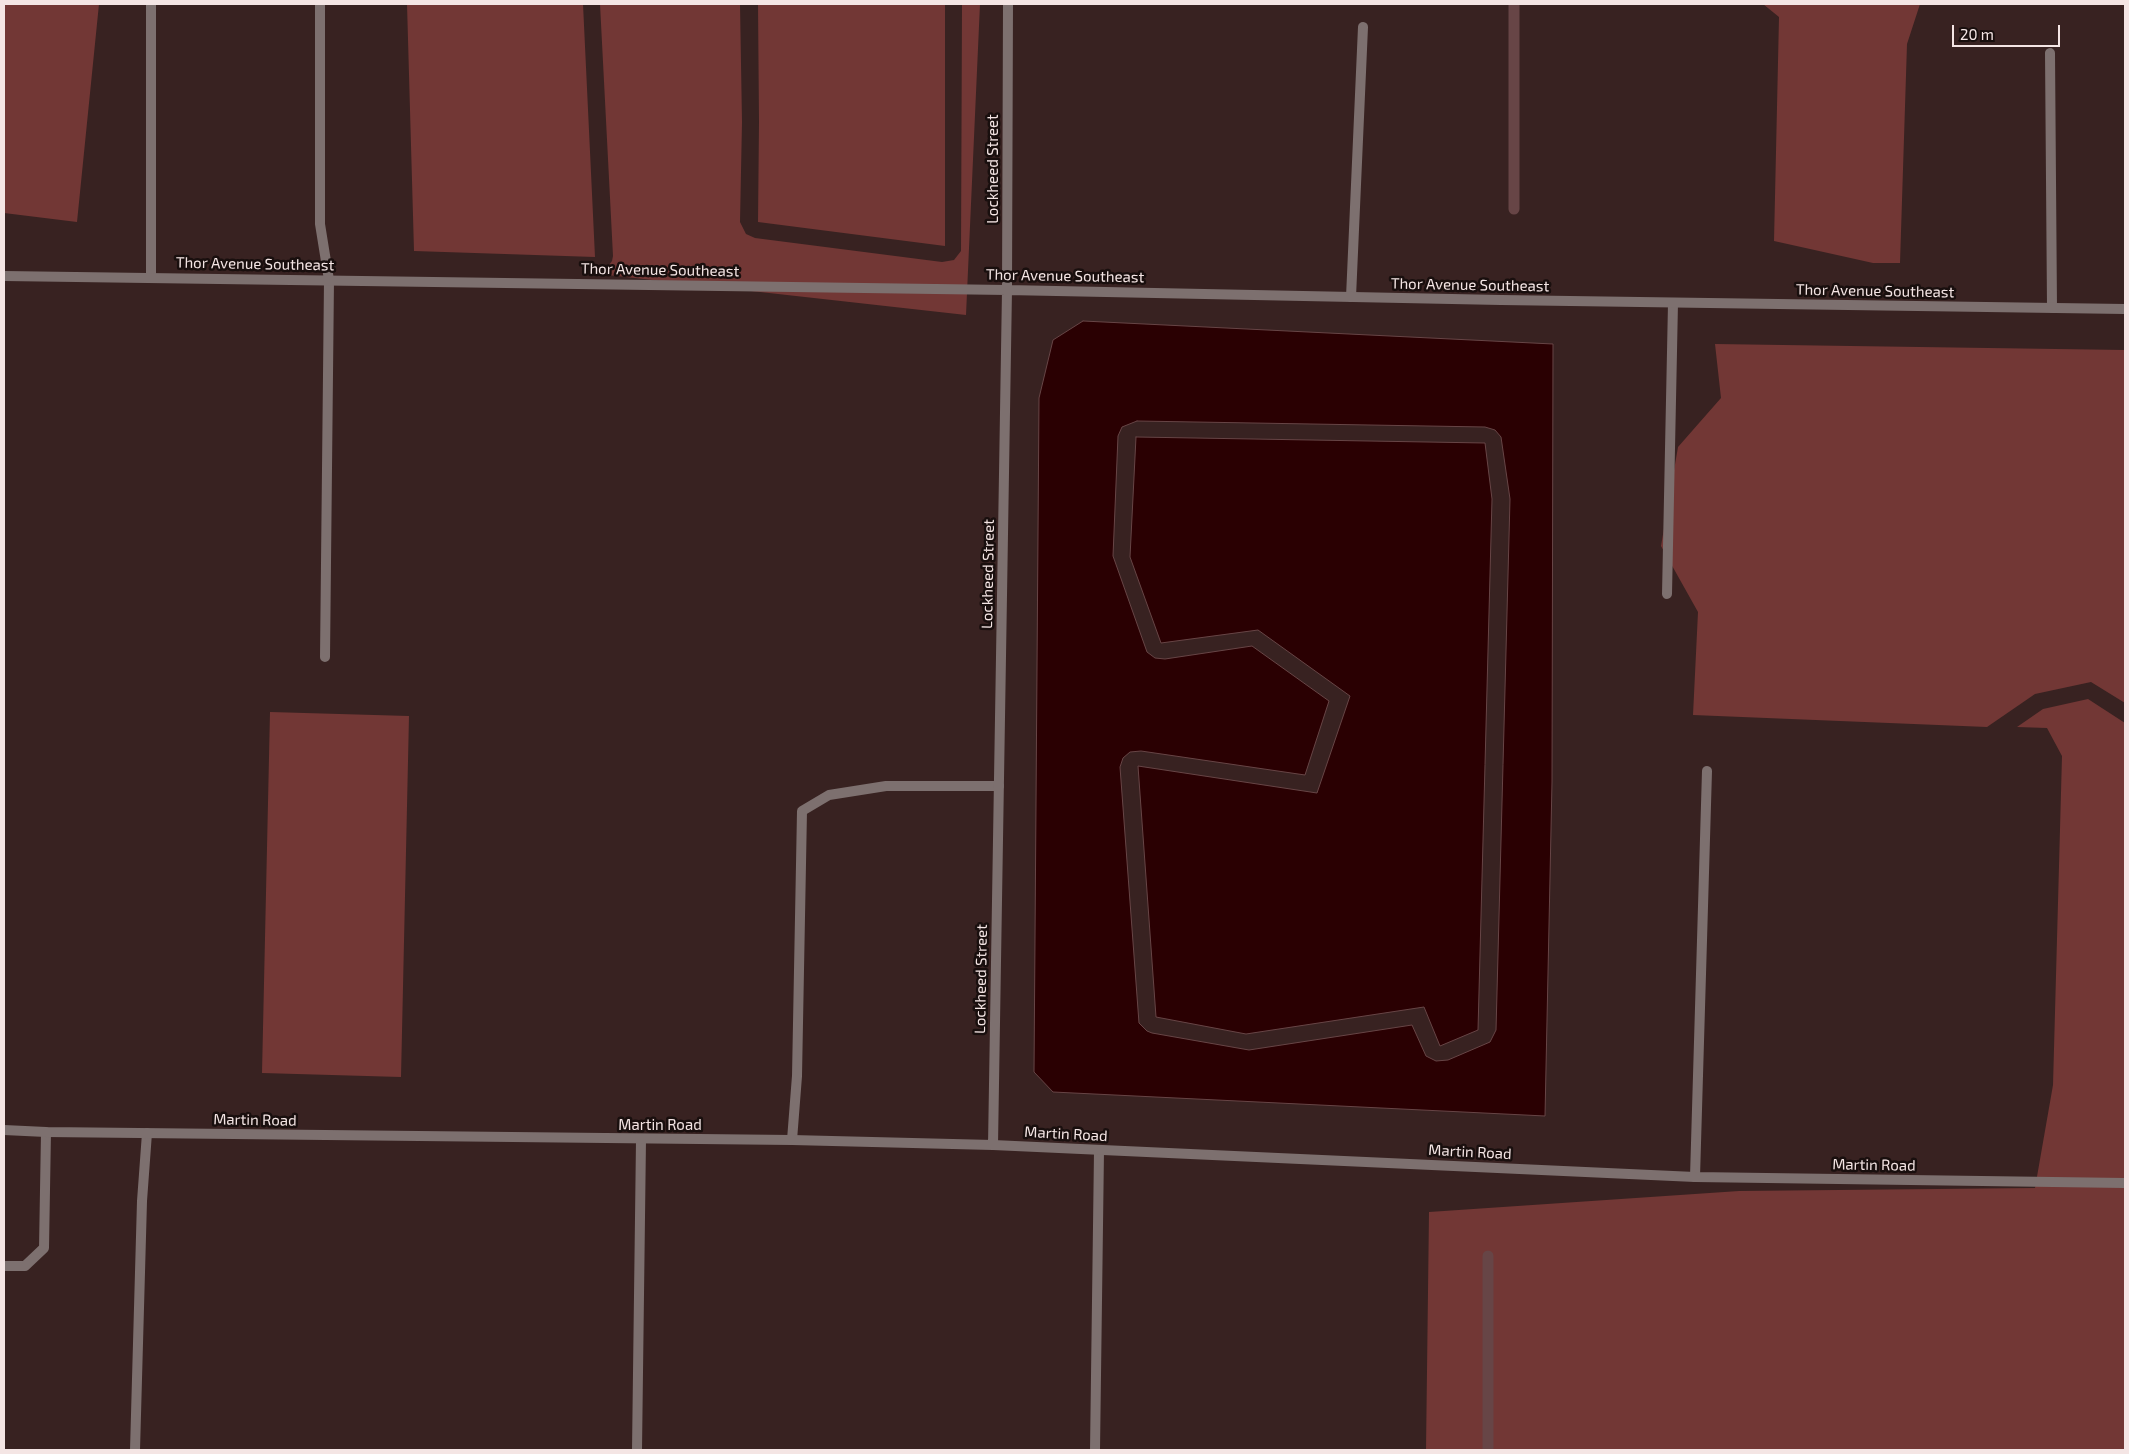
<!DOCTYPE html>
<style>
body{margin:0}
#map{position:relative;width:2129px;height:1454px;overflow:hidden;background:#382221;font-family:"Exo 2",sans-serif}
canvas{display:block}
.frame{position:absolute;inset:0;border:5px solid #f4e5e4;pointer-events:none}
.scale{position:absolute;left:1952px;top:25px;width:108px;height:22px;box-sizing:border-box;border:2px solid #f4e5e4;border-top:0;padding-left:6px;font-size:15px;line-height:18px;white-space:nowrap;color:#f4e5e4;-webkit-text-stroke:4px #190f0e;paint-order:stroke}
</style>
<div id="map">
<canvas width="2129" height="1454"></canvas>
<div class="frame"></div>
<div class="scale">20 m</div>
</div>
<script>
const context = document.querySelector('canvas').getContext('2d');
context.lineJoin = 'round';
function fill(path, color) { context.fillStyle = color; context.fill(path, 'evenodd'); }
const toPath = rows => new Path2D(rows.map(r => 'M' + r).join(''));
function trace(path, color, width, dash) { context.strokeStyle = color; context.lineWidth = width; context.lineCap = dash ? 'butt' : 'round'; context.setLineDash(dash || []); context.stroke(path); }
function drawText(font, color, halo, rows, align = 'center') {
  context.font = font + ' "Exo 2",sans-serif'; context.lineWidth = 5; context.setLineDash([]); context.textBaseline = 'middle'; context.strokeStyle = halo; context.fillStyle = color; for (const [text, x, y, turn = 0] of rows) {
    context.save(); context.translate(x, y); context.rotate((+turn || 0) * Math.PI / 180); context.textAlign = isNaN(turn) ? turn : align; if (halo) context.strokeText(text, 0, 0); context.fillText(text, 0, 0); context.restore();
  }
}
const green = toPath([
 [4,4,99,4,77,222,4,213],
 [407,4,583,4,595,257,414,251],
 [600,4,740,4,742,122,740,222,746,234,755,238,942,262,954,260,961,251,962,4,980,4,966,315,581,272,594,273,605,270,612,261,613,256],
 [758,4,945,4,945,246,758,222,759,122],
 [1763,4,1920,4,1907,44,1900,263,1873,263,1774,241,1779,17],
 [1715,344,2125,350,2125,703,2091,682,2035,694,1987,727,1693,715,1698,612,1661,546,1678,447,1721,398],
 [2088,699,2125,723,2125,1450,1426,1450,1429,1212,1739,1191,2035,1188,2053,1085,2062,756,2047,728,2017,727,2043,709],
 [270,712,409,716,401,1077,262,1073]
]);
const water = toPath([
 [1083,321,1553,344,1552,782,1545,1116,1053,1092,1034,1072,1039,398,1053,340,1083,321],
 [1137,421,1485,427,1495,430,1501,437,1510,499,1496,1030,1490,1042,1448,1060,1436,1061,1426,1056,1412,1025,1249,1050,1152,1033,1147,1031,1139,1023,1120,767,1123,758,1130,752,1141,751,1305,775,1329,701,1252,646,1165,659,1155,658,1147,652,1113,556,1118,436,1122,427,1137,421],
 [1136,437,1485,443,1492,499,1478,1030,1440,1046,1424,1007,1246,1034,1156,1017,1138,766,1317,793,1350,696,1258,630,1161,643,1130,557,1136,437]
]);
const stream = toPath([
 [1514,4,1514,209],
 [1488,1256,1488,1450]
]);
const service = toPath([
 [151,4,151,278],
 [320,4,320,224,329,280,325,657],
 [2050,53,2052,308],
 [1351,297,1363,27],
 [1667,594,1673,303],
 [792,1140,797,1076,802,811,829,795,886,786,999,786],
 [1695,1177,1707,771],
 [4,1266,25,1266,44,1248,46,1132],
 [135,1450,142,1201,147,1133],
 [637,1450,641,1140],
 [1095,1450,1099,1151]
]);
const minor = toPath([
 [4,276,1007,290,1501,300,2125,309],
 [4,1130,46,1132,792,1140,993,1145,1695,1177,2125,1183],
 [993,1145,1007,290,1008,4]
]);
const streetNames = [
 ["Lockheed Street",993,169,-90],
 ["Thor Avenue Southeast",255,264,1],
 ["Thor Avenue Southeast",660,270,1],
 ["Thor Avenue Southeast",1065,276,1],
 ["Thor Avenue Southeast",1470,285,1],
 ["Thor Avenue Southeast",1875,291,1],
 ["Lockheed Street",988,574,-89],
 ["Lockheed Street",981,979,-89],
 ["Martin Road",255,1120,1],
 ["Martin Road",660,1125],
 ["Martin Road",1066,1134,3],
 ["Martin Road",1470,1152,3],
 ["Martin Road",1874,1165,1]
];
fill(green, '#723735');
fill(water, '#2a0002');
trace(water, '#674546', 1);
trace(stream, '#674546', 11);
trace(service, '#7d706f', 10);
trace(minor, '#7d706f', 10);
drawText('15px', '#f4e5e4', '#190f0e', streetNames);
</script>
